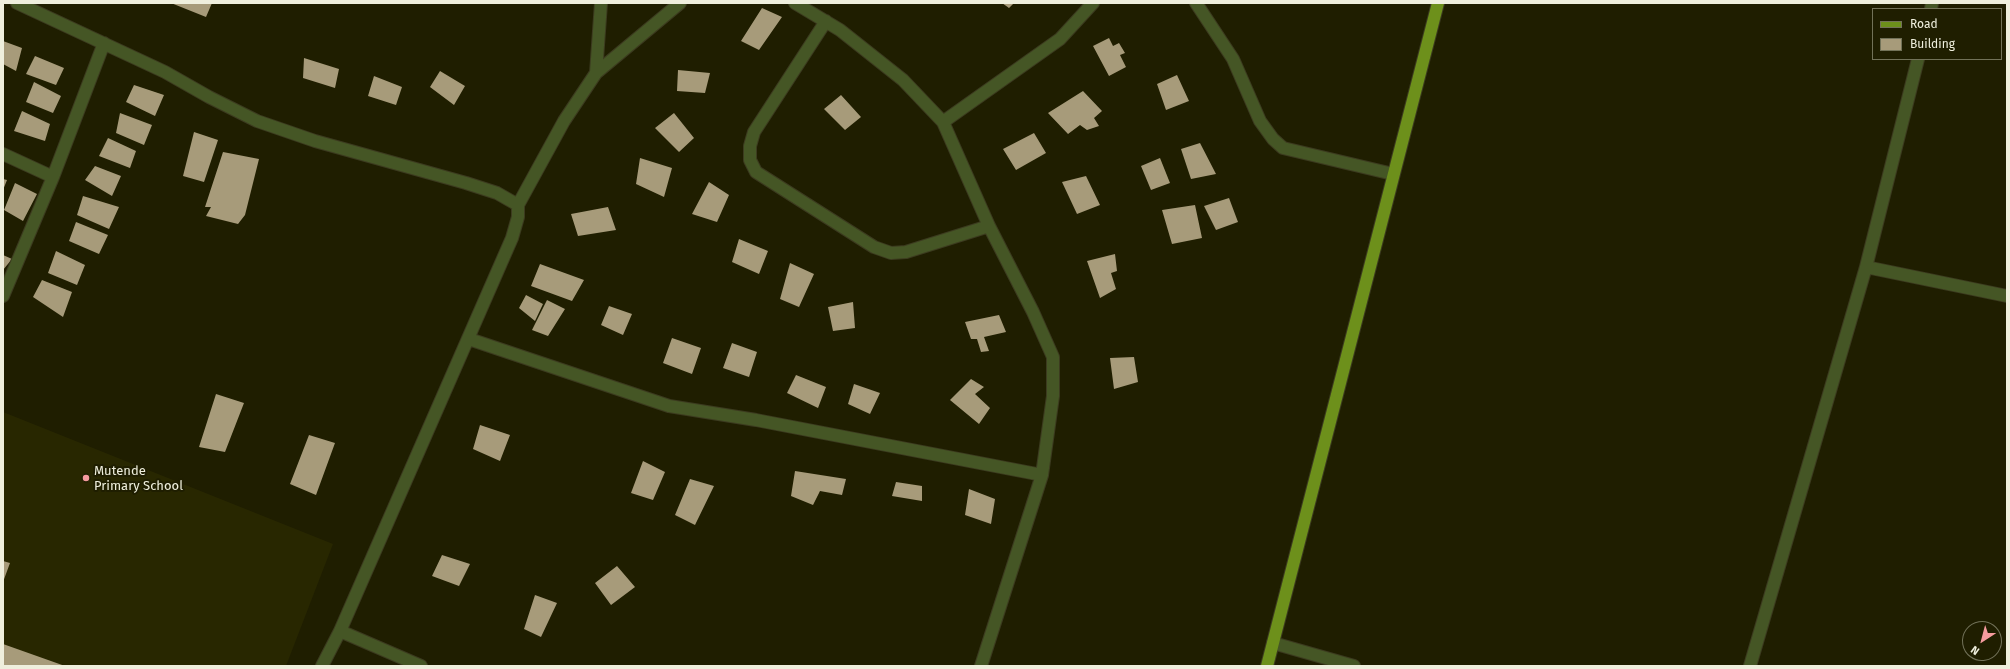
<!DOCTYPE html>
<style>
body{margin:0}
#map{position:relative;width:2010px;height:669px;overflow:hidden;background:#1f1e00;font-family:"Fira Sans",sans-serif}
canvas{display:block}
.frame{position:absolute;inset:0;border:4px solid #efefdd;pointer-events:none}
.legend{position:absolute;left:1872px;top:8px;width:130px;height:52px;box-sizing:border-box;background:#1f1e00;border:1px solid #727258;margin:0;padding:5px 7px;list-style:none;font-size:12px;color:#efefdd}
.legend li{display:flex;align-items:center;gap:8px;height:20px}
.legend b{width:20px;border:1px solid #727258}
.north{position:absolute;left:1962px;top:621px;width:40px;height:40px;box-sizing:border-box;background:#1f1e00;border:1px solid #727258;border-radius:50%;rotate:216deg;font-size:11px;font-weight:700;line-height:16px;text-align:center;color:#efefdd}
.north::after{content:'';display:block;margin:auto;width:14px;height:18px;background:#f59b9e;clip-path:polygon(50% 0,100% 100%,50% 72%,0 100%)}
</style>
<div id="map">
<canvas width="2010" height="669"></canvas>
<div class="frame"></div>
<ul class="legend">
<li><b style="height:5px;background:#6d901b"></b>Road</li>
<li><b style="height:11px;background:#a79b7a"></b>Building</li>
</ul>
<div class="north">N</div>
</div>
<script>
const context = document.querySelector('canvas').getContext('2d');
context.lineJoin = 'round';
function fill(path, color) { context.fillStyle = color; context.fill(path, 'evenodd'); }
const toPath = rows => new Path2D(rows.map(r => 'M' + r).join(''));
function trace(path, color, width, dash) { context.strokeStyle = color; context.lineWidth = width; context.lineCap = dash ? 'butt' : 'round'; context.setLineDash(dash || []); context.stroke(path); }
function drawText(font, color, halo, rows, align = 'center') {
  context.font = font + ' "Fira Sans",sans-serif'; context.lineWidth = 4; context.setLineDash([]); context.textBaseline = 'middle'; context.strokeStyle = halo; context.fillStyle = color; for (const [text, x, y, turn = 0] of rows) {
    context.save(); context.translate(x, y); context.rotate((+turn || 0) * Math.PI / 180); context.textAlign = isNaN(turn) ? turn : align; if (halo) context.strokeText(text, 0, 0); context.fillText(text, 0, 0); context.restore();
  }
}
const built = toPath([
 [3,412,333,544,286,666,3,666]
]);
const building = toPath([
 [171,3,212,3,206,17],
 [1002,3,1014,3,1009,8],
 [762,8,782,17,759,50,741,41],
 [1109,38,1113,46,1119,43,1125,53,1120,55,1126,67,1109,76,1093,46],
 [3,41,22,48,16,71,3,64],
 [35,56,64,68,56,85,26,74],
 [304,58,339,69,335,88,303,78],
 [678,70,710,73,705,93,677,91],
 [440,71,465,86,454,105,430,87],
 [1177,75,1189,101,1166,110,1157,84],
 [374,76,402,87,396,105,368,96],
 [34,82,61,96,53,113,26,102],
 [134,85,164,95,155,116,126,102],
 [1083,91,1102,111,1094,118,1099,126,1087,130,1080,125,1068,134,1048,113],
 [841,95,861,117,845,130,824,109],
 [22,111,50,124,45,141,14,131],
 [120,113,152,125,144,145,116,133],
 [674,113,694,138,679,152,655,128],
 [194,132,218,140,204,182,183,176],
 [1034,133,1046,153,1016,170,1003,149],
 [108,138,136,151,130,168,99,156],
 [1200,143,1216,174,1191,179,1181,149],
 [223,152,259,159,245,215,238,224,206,216,211,207,205,207],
 [640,158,672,168,664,197,636,184],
 [1160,158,1170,183,1151,190,1141,166],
 [95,166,121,176,112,196,85,180],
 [1086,176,1100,205,1077,214,1062,182],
 [3,179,7,180,3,190],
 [709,182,729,195,717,222,692,214],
 [15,183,37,194,23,221,4,210],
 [83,196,119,207,109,229,77,215],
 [1229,198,1238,222,1216,230,1204,206],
 [1195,205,1202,238,1172,244,1162,210],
 [608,207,616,230,578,236,571,214],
 [76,222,108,235,99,254,69,241],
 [739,239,768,251,759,274,732,262],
 [56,251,85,265,77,285,48,273],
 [1115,254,1117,271,1111,273,1116,289,1100,298,1087,261],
 [3,255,12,259,3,270],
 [790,263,814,274,799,307,780,299],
 [540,264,584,280,572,301,531,286],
 [42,280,72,292,63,317,33,297],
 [526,295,543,304,535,321,519,308],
 [547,300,565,309,548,336,532,330],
 [853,302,855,328,833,331,828,307],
 [609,306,632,314,623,335,601,325],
 [999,315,1006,332,984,337,989,351,981,352,977,339,971,339,965,322],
 [672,338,701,348,692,374,663,363],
 [732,343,757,352,749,377,723,368],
 [1134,357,1138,382,1114,389,1110,358],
 [796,375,826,387,818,408,787,393],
 [971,379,984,387,975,394,990,408,979,424,950,400],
 [854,384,880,393,870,414,848,404],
 [216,394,244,403,225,452,199,447],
 [480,425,510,435,500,461,473,449],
 [309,435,335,443,316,495,290,484],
 [643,461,665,472,653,500,631,493],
 [795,471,846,479,842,495,820,491,813,505,791,496],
 [690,479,714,486,695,525,675,515],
 [896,482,922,486,922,501,892,496],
 [969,489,995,499,991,524,965,515],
 [442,555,470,564,459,586,432,576],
 [3,561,10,563,3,582],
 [617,566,635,587,611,605,595,583],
 [535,595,557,603,541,637,524,629],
 [3,644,65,666,3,666]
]);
const street = toPath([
 [17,3,165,72,209,97,257,121,315,141,466,183,497,193,518,205,518,217,512,238,340,631],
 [795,3,840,30,903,80,943,122,989,226,1033,312,1053,357,1053,396,1042,475],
 [1196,3,1233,59,1260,121,1273,139,1283,148,1393,174],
 [1931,9,1932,3],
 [826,21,754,132,750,146,750,160,756,172,874,247,891,253,906,252,989,226],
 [596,73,601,3],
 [943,122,1060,39,1093,3],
 [3,154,53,177],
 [518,205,564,121,596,73,680,3],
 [1866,267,2007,296],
 [3,296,53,177,104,43],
 [469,339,669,406,756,420,1042,475,981,666],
 [1273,643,1354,666],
 [322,666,340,631,421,666],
 [1750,666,1866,267,1918,59]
]);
const primary = toPath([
 [1267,666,1438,3]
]);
const markers = [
 [86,478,4,"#f59b9e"]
];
const poiNames = [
 ["Mutende",94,471],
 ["Primary School",94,486]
];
fill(built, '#282700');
fill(building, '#a79b7a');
trace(street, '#3c3b1f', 14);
trace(primary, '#3c3b1f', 14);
trace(street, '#455625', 12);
trace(primary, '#6d901b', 12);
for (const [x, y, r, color] of markers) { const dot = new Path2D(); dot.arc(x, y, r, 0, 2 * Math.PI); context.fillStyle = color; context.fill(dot); trace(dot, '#1f1e00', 1.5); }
drawText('13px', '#efefdd', '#1f1e00', poiNames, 'left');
</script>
